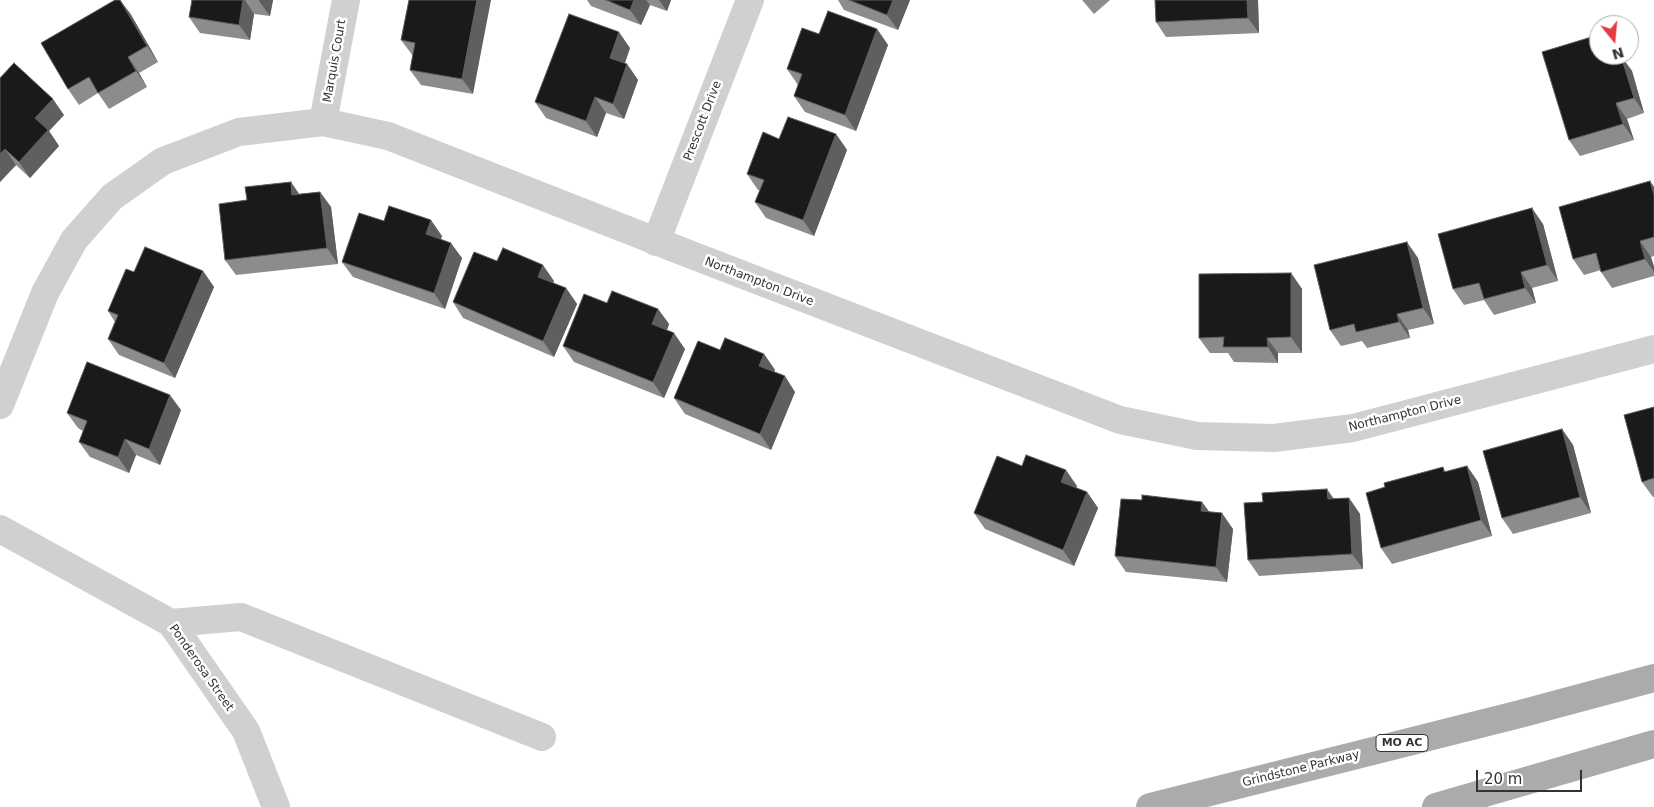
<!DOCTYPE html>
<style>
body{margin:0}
#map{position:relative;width:1654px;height:807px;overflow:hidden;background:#fff;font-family:"DejaVu Sans",sans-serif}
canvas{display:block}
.north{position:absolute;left:1589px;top:15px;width:50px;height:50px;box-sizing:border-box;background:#fff;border:1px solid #adadad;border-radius:50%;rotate:163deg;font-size:14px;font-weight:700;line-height:20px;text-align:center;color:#333}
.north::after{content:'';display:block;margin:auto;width:18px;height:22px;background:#e63946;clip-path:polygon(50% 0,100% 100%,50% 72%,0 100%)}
.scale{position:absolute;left:1476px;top:770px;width:106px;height:22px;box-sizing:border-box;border:2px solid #333;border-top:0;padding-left:6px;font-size:15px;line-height:18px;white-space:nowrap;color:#333;-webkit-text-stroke:4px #fff;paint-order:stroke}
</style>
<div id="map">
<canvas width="1654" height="807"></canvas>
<div class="north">N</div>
<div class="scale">20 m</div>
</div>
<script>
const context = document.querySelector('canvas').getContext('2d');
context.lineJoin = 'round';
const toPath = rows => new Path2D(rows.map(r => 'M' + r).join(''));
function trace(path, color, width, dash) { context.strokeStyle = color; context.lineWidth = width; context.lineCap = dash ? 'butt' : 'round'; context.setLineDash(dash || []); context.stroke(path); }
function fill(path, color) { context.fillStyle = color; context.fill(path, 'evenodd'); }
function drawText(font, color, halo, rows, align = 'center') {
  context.font = font + ' "DejaVu Sans",sans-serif'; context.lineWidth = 5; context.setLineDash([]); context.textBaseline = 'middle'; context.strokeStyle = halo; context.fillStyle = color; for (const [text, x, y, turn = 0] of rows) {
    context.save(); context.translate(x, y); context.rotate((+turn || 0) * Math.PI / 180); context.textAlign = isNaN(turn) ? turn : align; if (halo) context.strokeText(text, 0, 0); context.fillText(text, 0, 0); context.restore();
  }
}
const minor = toPath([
 [323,122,346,0],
 [656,242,750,0],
 [0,405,45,293,74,240,112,197,163,161,239,132,323,122,388,136,689,254,1120,420,1197,436,1274,438,1353,428,1654,349],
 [0,529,171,623,246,731,276,807],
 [171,623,241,617,542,737]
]);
const major = toPath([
 [1150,807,1520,714,1654,678],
 [1436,807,1654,744]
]);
const wall = toPath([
 [192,0,273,0,270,16,254,14,250,40,200,33,189,17],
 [409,0,473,94,421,85,410,70,413,56,401,40],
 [587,0,671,0,667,11,650,5,641,25,591,6],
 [838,0,910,0,898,30,844,10],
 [1082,0,1110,0,1094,14],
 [1258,0,1259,33,1166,37,1156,22],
 [130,13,158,62,139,73,147,87,109,109,98,93,79,105,68,89],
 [877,29,888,45,856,131,805,112,794,96,798,85,787,69,819,34],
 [1598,35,1599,36,1599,55,1611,59,1621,56,1632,71,1644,113,1627,119,1634,140,1580,156,1569,140],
 [630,48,625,63,627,64,638,80,624,119,606,113,597,137,546,118,535,102],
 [0,78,64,115,49,131,59,146,30,178,16,165,0,182],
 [836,134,847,150,814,236,766,218,755,202,760,190,758,190,747,174,779,139],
 [1650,181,1654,187,1654,256,1651,257,1654,267,1654,276,1612,288,1601,272,1601,270,1584,275,1573,259],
 [320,192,331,207,338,264,236,275,225,260,299,194],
 [384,221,442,236,441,239,462,258,445,309,353,277,342,262],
 [1543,224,1558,281,1532,288,1536,303,1494,315,1484,300,1464,305,1453,289],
 [1418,258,1434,324,1408,330,1410,338,1367,348,1362,341,1341,346,1330,330],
 [497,261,554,281,553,283,566,288,577,304,554,357,463,318,453,302],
 [203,271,214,287,175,378,119,355,108,339,115,322,108,311,134,272],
 [1291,273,1302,289,1302,353,1278,353,1278,363,1234,362,1228,353,1210,353,1199,338],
 [607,303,658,309,669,324,667,330,685,349,664,398,574,362,563,346],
 [720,350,764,354,775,370,774,372,795,392,771,450,685,414,674,398],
 [1654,407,1654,497,1653,497,1642,482],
 [181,410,160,465,136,455,129,473,90,457,79,442,83,431,78,428,67,413],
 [1562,429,1573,445,1591,513,1513,534,1502,518],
 [1022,466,1077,486,1076,488,1087,492,1098,508,1074,566,985,529,974,513],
 [1467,466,1478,482,1492,536,1392,564,1381,548,1385,487,1443,467,1446,472],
 [1349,498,1360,514,1363,569,1259,576,1248,560,1334,499],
 [1142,500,1202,502,1209,512,1233,529,1227,582,1126,572,1115,556]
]);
const shadedWall = toPath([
 [120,0,130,13,158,62,147,46],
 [243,0,245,0,254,14,250,40,239,25],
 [259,0,273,0,270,16,259,1],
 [477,0,491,0,473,94,462,79],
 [634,0,646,0,650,5,641,25,630,10],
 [659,0,671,0,667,11],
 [893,0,910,0,898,30,887,15],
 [1247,0,1258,0,1259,33,1248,18],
 [877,29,888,45,856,131,845,115],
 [619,32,630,48,621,74,610,58],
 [1604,55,1610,55,1617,76,1606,60],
 [1621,56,1632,71,1644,113,1634,98],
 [128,57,139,73,147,87,136,71],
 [627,64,638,80,624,119,613,104],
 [595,97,606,113,597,137,586,121],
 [53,99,64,115,49,131,59,146,30,178,19,162,35,118],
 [1616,103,1627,119,1634,140,1623,124],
 [836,134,847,150,814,236,803,220],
 [5,149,16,165,0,182,0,154],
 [1650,181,1654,187,1654,195],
 [291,182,302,198,292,195],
 [320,192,331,207,338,264,327,248],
 [1532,208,1543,224,1558,281,1547,265],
 [431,220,442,236,437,250,426,234],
 [1640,241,1651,257,1654,267,1654,272,1645,259],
 [1407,242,1418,258,1434,324,1423,308],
 [451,243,462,258,445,309,434,293],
 [543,265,554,281,549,292,538,277],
 [203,271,214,287,175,378,164,363],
 [1521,272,1532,288,1536,303,1525,288],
 [1291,273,1302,289,1302,353,1291,337],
 [566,288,577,304,554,357,543,341],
 [658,309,669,324,663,340,652,324],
 [1397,314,1408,330,1410,338,1399,322],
 [674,333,685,349,664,398,653,382],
 [1267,338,1278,353,1278,363,1268,347],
 [764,354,775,370,770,381,759,366],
 [785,376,795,392,771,450,760,434],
 [170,395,181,410,160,465,149,449],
 [1562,429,1573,445,1591,513,1580,497],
 [125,439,136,455,129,473,118,457],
 [1467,466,1478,482,1492,536,1481,520],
 [1066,470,1077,486,1072,497,1061,482],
 [1327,489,1338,505,1328,499],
 [1087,492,1098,508,1074,566,1063,550],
 [1349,498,1360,514,1363,569,1352,554],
 [1202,502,1213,517,1201,511],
 [1222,513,1233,529,1227,582,1216,567]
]);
const building = toPath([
 [115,0,120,0,147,46,128,57,136,71,98,93,89,77,68,89,41,43,115,0],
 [192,0,243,0,239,25,189,17,192,0],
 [409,0,477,0,462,79,410,70,415,43,401,40,409,0],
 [606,0,634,0,630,10,606,0],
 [849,0,893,0,887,15,849,0],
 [1155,0,1247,0,1248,18,1156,22,1155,0],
 [828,11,877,29,845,115,794,96,802,74,787,69,802,28,819,34,828,11],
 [569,14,619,32,610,58,627,64,613,104,595,97,586,121,535,102,569,14],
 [1598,35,1599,38,1599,55,1604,55,1606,60,1621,56,1634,98,1616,103,1623,124,1569,140,1542,52,1598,35],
 [14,63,53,99,35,118,48,130,19,162,5,149,0,154,0,78,14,63],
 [788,117,836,134,803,220,755,202,764,180,747,174,763,132,779,139,788,117],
 [1650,181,1654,195,1654,237,1640,241,1645,259,1601,272,1596,253,1573,259,1559,207,1650,181],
 [291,182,292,195,320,192,327,248,225,260,219,204,247,200,245,187,291,182],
 [389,206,431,220,426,234,451,243,434,293,342,262,359,213,384,221,389,206],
 [1532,208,1547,265,1521,272,1525,288,1484,299,1479,283,1453,289,1438,234,1532,208],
 [1407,242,1423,308,1397,314,1399,322,1356,332,1354,324,1330,330,1314,265,1407,242],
 [145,247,203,271,164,363,108,339,118,315,108,311,126,269,134,272,145,247],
 [503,248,543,265,538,277,566,288,543,341,453,302,474,252,497,261,503,248],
 [1291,273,1291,337,1267,338,1268,347,1223,347,1224,337,1199,338,1199,274,1291,273],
 [612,291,658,309,652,324,674,333,653,382,563,346,584,294,607,303,612,291],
 [725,338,764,354,759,366,785,376,760,434,674,398,698,341,720,350,725,338],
 [87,362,170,395,149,449,125,439,118,457,79,442,87,421,67,413,87,362],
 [1654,407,1654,478,1642,482,1624,415,1654,407],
 [1562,429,1580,497,1502,518,1483,451,1562,429],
 [1026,455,1066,470,1061,482,1087,492,1063,550,974,513,997,456,1022,466,1026,455],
 [1467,466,1481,520,1381,548,1366,493,1385,487,1384,483,1443,467,1444,472,1467,466],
 [1327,489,1328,499,1349,498,1352,554,1248,560,1244,503,1263,502,1262,493,1327,489],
 [1142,495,1202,502,1201,511,1222,513,1216,567,1115,556,1121,499,1142,500,1142,495]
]);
const shields = [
 [1402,743,52]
];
const shieldNames = [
 ["MO AC",1402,743]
];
const streetNames = [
 ["Marquis Court",335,61,-80],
 ["Prescott Drive",703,121,-69],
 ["Northampton Drive",759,282,21],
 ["Northampton Drive",1405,414,-14],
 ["Ponderosa Street",201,668,55],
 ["Grindstone Parkway",1301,769,-14]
];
trace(minor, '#d0d0d0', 28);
trace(major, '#ababab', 28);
fill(wall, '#8c8c8c');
fill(shadedWall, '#5f5f5f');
fill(building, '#1a1a1a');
trace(building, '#5f5f5f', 1);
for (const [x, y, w] of shields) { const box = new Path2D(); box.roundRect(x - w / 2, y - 8.5, w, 17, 4); context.fillStyle = '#fff'; context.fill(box); trace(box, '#333', 1); }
drawText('bold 11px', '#333', null, shieldNames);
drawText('12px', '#333', '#fff', streetNames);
</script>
